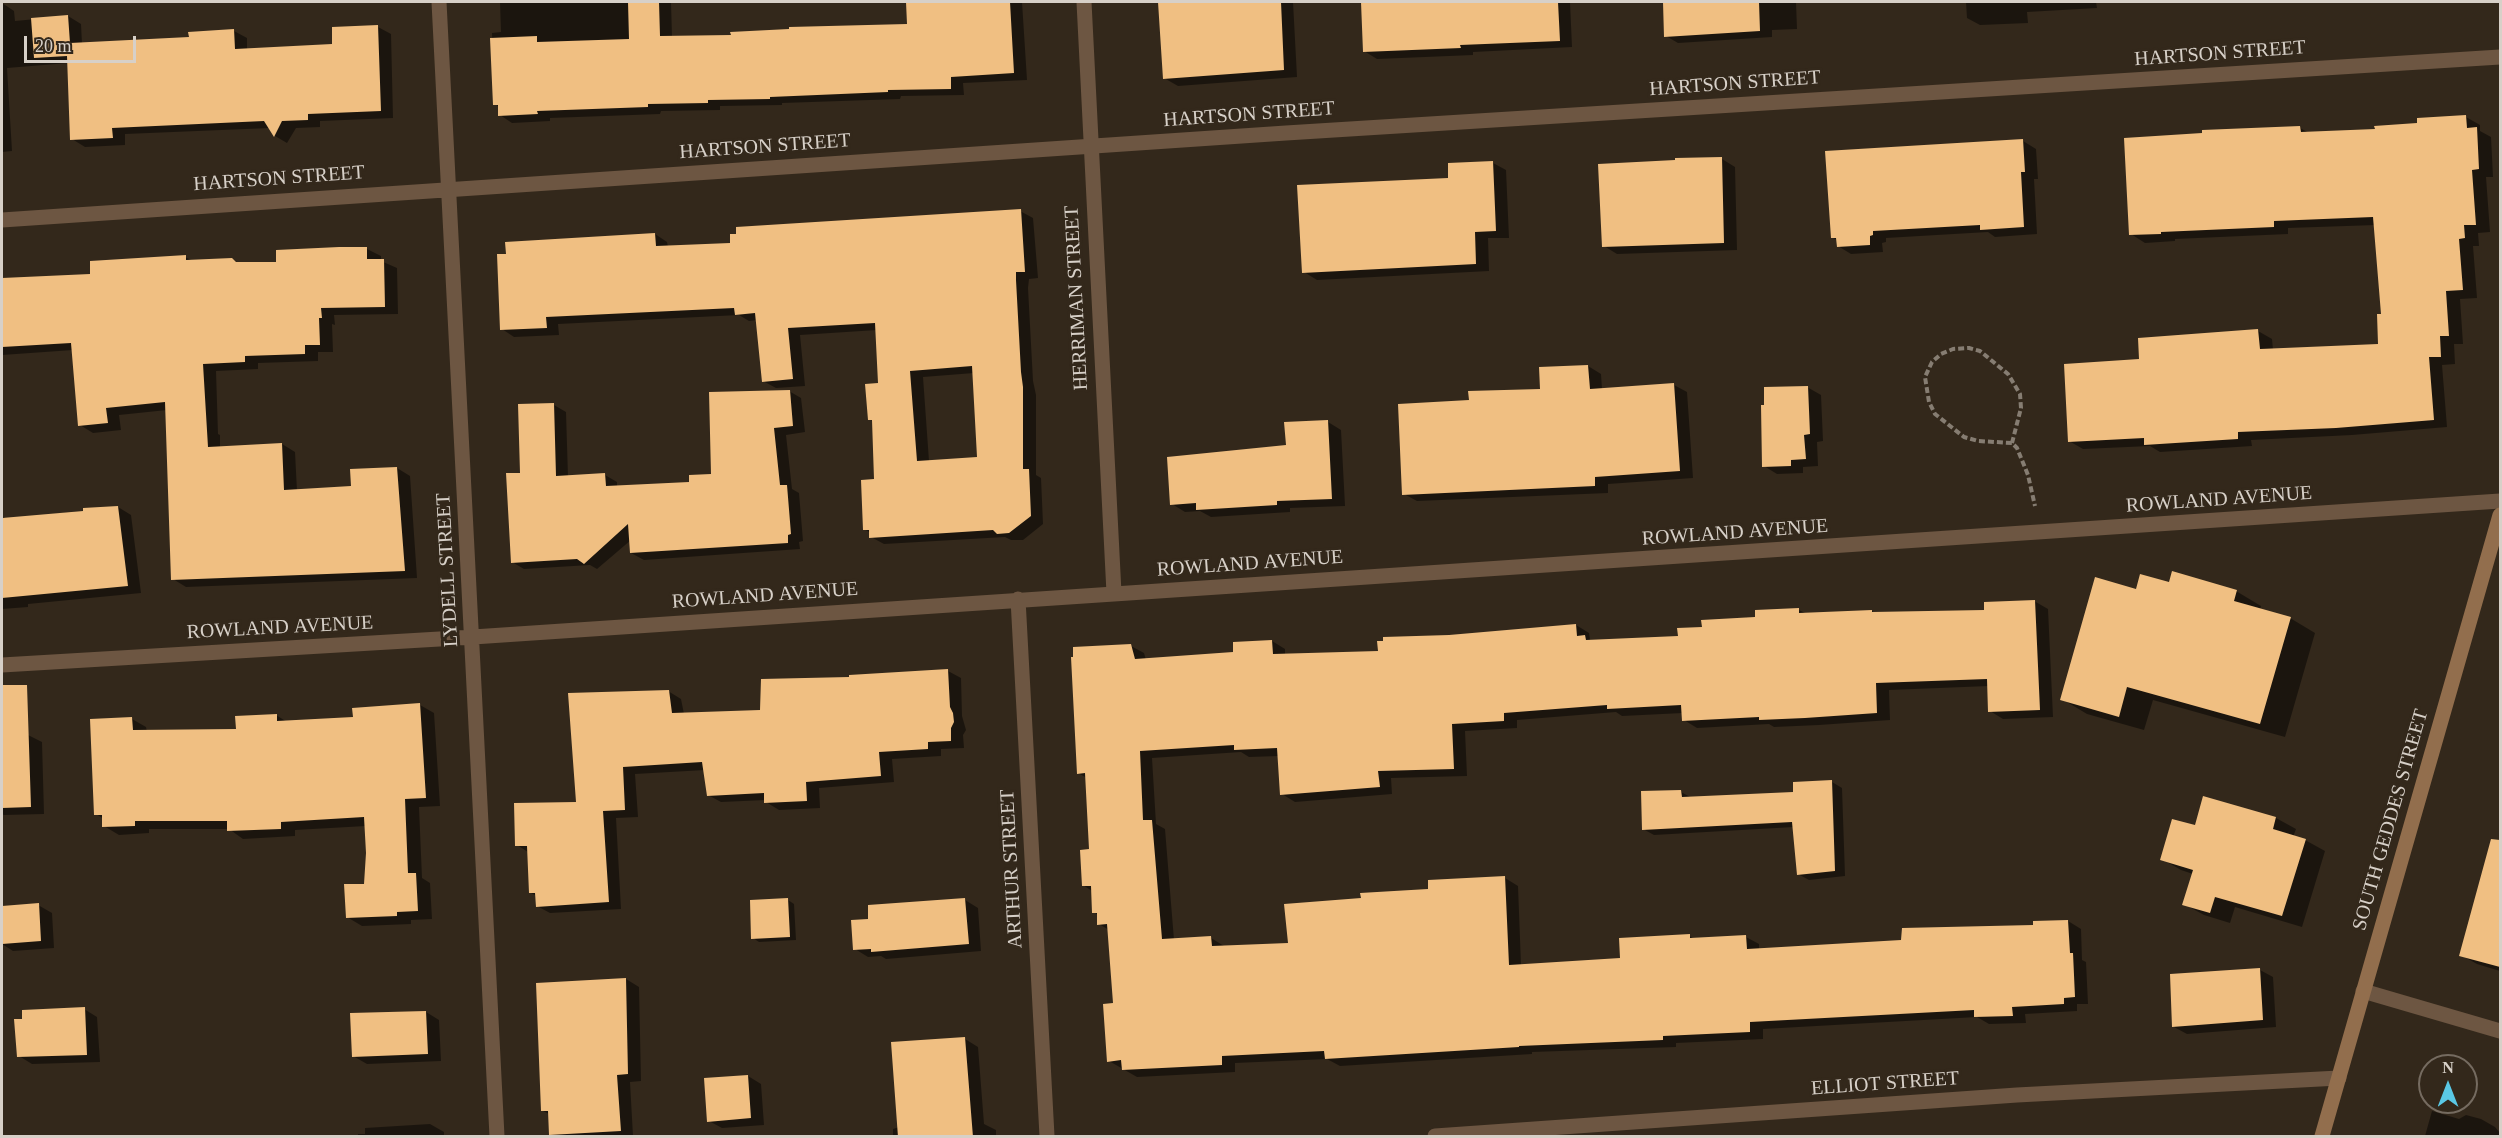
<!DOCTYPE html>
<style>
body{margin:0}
#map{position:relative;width:2502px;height:1138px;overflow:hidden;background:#33281b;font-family:"Times New Roman",serif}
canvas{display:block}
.frame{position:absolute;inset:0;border:3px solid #d7d0c8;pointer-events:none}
.north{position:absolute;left:2418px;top:1054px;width:60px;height:60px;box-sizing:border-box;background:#33281b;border:2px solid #756b60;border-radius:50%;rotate:0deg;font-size:16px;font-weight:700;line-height:24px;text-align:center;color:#d7d0c8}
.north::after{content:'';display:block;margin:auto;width:21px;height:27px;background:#5ac8e5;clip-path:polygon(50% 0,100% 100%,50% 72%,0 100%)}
.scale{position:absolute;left:24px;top:36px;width:112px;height:27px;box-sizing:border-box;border:3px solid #d7d0c8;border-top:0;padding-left:8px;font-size:18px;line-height:21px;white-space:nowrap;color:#d7d0c8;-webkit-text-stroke:4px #33281b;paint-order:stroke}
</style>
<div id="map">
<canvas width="2502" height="1138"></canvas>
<div class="frame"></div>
<div class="north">N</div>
<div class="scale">20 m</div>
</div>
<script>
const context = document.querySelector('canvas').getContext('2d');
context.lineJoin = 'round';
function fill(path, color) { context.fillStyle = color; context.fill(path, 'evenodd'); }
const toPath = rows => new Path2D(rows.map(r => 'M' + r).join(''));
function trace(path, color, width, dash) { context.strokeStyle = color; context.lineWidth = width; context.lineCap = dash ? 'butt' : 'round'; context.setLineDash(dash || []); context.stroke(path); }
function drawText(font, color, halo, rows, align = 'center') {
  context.font = font + ' "Times New Roman",serif'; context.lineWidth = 6; context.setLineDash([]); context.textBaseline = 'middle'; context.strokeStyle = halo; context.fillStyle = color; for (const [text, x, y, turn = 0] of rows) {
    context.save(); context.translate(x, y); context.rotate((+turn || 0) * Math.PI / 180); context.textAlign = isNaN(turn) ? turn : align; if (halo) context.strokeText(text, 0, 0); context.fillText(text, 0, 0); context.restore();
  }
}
const shadow = toPath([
 [500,2,671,2,672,37,732,36,908,25,908,2,1022,2,1027,80,963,83,964,95,901,96,900,99,782,103,782,105,720,106,720,110,661,111,660,114,550,118,550,121,512,123,500,115,499,107,495,104,492,33,501,32],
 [1160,2,1293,2,1297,77,1178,86,1164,78],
 [1362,2,1570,2,1572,47,1473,52,1473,55,1377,59,1364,51],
 [1664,2,1796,2,1797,29,1772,30,1772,37,1678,43,1666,36],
 [1966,2,2096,2,2097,8,2027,12,2028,23,1980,25,1967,18],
 [2,3,14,11,15,21,68,16,81,24,82,44,190,38,234,31,247,38,247,50,334,45,378,27,391,34,393,118,320,121,320,127,296,128,287,143,275,136,270,128,125,134,125,145,85,147,72,139,68,63,7,68,12,151,2,152],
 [2466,117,2480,125,2480,131,2491,137,2493,177,2486,177,2490,232,2478,233,2479,246,2473,246,2477,298,2460,299,2463,344,2454,344,2455,364,2442,365,2447,427,2352,435,2251,440,2252,446,2160,452,2150,446,2083,449,2069,441,2140,361,2258,331,2272,339,2273,350,2380,345,2383,315,2376,225,2288,228,2288,234,2175,239,2175,241,2145,243,2131,234,2300,128,2309,133,2376,130],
 [2023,141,2036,149,2038,179,2034,179,2037,234,1995,237,1988,232,1886,238,1886,242,1882,243,1883,252,1851,254,1838,246,1838,240,1833,238],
 [1722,159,1735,167,1737,250,1617,254,1604,246],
 [1493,163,1506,170,1509,238,1488,238,1489,271,1317,280,1304,272,1450,180],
 [1020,211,1033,218,1038,278,1029,279,1028,288,1033,381,1036,395,1036,475,1041,478,1043,524,1023,540,1011,540,1005,537,884,544,871,537,871,533,864,529,876,480,873,421,869,419,880,384,877,330,800,335,805,386,776,388,763,381,757,320,749,321,739,315,558,324,559,335,514,337,502,329,655,234,667,242,668,247,732,244],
 [974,373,978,459,929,461,923,377],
 [367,249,381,256,381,261,397,268,398,314,334,315,335,325,332,324,333,352,318,352,318,361,258,363,258,369,216,371,218,434,220,435,220,448,282,444,295,452,297,491,352,487,397,468,410,476,417,578,186,587,173,579,167,410,119,415,121,430,93,433,80,425,73,350,2,355,2,280,92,275,185,257,193,261,231,259,238,263,278,263,277,252],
 [1588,366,1601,374,1602,389,1674,385,1687,392,1693,478,1608,484,1608,493,1417,501,1404,494,1470,401,1541,391,1540,369],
 [1807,387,1821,395,1823,441,1817,442,1818,466,1803,467,1803,473,1777,474,1764,466],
 [789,391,801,398,805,432,786,435,792,489,799,493,803,541,799,542,800,549,644,560,631,553,631,540,597,569,590,565,524,569,512,562,522,474,554,405,566,412,568,477,605,475,617,482,617,487,691,484,712,475],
 [1328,422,1341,430,1345,506,1290,508,1290,512,1211,517,1200,511,1185,512,1172,504,1287,446],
 [118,507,131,515,141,593,28,604,28,607,2,609,2,516,7,519],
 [2137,591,2236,591,2261,606,2260,610,2290,618,2315,633,2285,737,2153,700,2144,730,2087,714,2062,699],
 [2034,601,2048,609,2053,717,2003,719,1990,711,1989,686,1889,690,1890,720,1819,725,1774,727,1769,724,1697,728,1684,720,1683,713,1622,716,1616,712,1517,720,1517,728,1465,731,1467,776,1391,778,1392,794,1295,802,1282,794,1279,756,1249,757,1241,752,1152,758,1156,824,1165,829,1174,940,1211,938,1224,946,1290,944,1362,899,1430,891,1505,878,1518,886,1521,965,1621,960,1689,936,1695,939,1746,937,1759,944,1759,950,1903,941,2035,927,2035,923,2068,921,2081,929,2082,960,2086,962,2088,1004,2077,1004,2077,1011,2025,1014,2026,1023,1989,1024,1977,1017,1763,1029,1763,1039,1676,1043,1676,1047,1532,1052,1532,1054,1340,1066,1327,1059,1235,1063,1235,1072,1137,1077,1109,1061,1114,1004,1109,930,1099,924,1098,915,1094,912,1092,891,1083,885,1090,851,1087,778,1078,773,1131,646,1144,653,1146,660,1235,654,1272,641,1285,649,1285,656,1379,653,1449,636,1576,625,1589,633,1590,640,1592,641,1679,637,1703,628,1799,610,1807,614,1872,611,1876,614,1986,612],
 [948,671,961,678,962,716,966,730,963,735,964,748,941,749,941,756,892,759,894,782,819,788,820,808,779,810,766,802,766,800,721,802,708,795,705,770,635,774,638,817,616,818,621,909,550,913,537,906,535,895,531,893,528,852,517,845,577,803,668,691,681,699,684,714,762,711,851,679,850,676],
 [420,705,434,713,440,806,419,807,422,878,430,883,432,919,411,920,411,924,362,926,347,917,366,885,366,826,295,830,295,836,243,839,229,829,149,829,149,833,119,835,104,826,104,819,96,814,132,719,146,727,147,732,237,731,276,715,287,722,354,718],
 [28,735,42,742,44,814,4,815,2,814,2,736],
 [1832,782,1842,788,1845,876,1809,880,1798,874,1794,827,1654,835,1643,829,1681,792,1692,798,1795,793],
 [2204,797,2276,818,2296,829,2293,837,2305,840,2325,851,2302,927,2235,907,2230,923,2204,915,2184,904,2193,874,2181,870,2162,859,2196,827],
 [2500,842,2500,971,2477,964,2461,955],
 [788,900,794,904,796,940,759,942,753,938],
 [965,900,978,908,981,951,886,959,881,956,868,957,855,949],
 [38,905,52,913,54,948,13,951,2,944,2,907],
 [2260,970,2273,977,2276,1027,2187,1034,2174,1027],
 [626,979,639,987,641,1081,630,1082,633,1136,554,1136,550,1134,549,1114,543,1111],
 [84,1009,97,1017,100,1062,32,1064,19,1056],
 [426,1012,439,1020,441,1061,367,1064,353,1056],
 [965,1039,978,1047,984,1124,996,1130,996,1136,893,1136,893,1129,899,1127],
 [748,1076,761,1084,764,1125,722,1128,709,1121],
 [2432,1111,2459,1119,2466,1115,2481,1119,2495,1127,2500,1133,2500,1136,2425,1136],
 [430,1124,444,1132,444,1136,358,1136,358,1134,365,1134,365,1128]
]);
const building = toPath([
 [628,2,659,2,660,36,731,35,730,32,789,29,789,27,907,24,906,2,1010,2,1014,73,951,77,951,89,888,90,888,92,770,97,770,99,708,100,708,103,648,104,648,107,537,111,538,114,498,116,498,105,493,105,490,38,537,36,537,42,629,39],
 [1158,2,1281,2,1284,70,1163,79],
 [1361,2,1558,2,1560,41,1460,45,1461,48,1363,52],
 [1663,2,1759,2,1760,31,1664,37],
 [68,15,70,43,189,37,188,32,234,29,235,49,332,44,332,27,378,25,381,111,308,114,308,120,282,121,274,137,264,121,112,128,113,138,70,140,67,56,34,58,31,18],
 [2466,115,2467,128,2477,127,2479,169,2472,170,2476,225,2464,225,2465,238,2459,239,2463,290,2446,291,2449,336,2440,336,2441,357,2429,357,2434,420,2336,428,2238,432,2238,439,2144,445,2144,438,2068,442,2064,364,2139,359,2138,338,2258,329,2260,349,2378,344,2377,314,2381,314,2373,217,2274,221,2274,227,2161,232,2161,234,2129,235,2124,138,2202,133,2202,130,2300,126,2301,132,2375,129,2374,126,2417,123,2417,118],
 [2023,139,2025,172,2021,172,2024,227,1980,230,1980,225,1873,231,1873,235,1870,236,1870,245,1837,247,1836,238,1831,238,1825,151],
 [1722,157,1724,243,1602,247,1598,164,1675,160,1675,158],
 [1493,161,1496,231,1475,232,1476,264,1302,273,1297,185,1448,178,1448,163],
 [1021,209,1025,272,1016,272,1016,280,1021,372,1023,387,1023,469,1029,469,1031,516,1009,533,997,534,993,530,869,538,869,530,863,530,861,480,874,479,872,420,868,420,865,384,878,383,875,323,788,328,793,379,762,382,755,313,735,315,734,308,546,317,547,328,500,330,497,254,506,254,505,242,655,233,656,246,730,243,730,234,736,234,736,227],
 [972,366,977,457,917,461,910,371],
 [339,247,367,247,367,259,384,259,385,307,321,308,322,318,319,318,320,345,305,345,305,354,245,356,245,362,203,364,208,447,282,443,284,490,351,486,350,469,397,467,405,571,171,580,165,402,106,408,108,423,78,426,71,343,2,347,2,278,90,274,90,261,186,255,186,260,232,258,236,262,276,262,276,250],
 [1588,365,1590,389,1674,383,1680,471,1595,477,1595,486,1402,495,1398,404,1469,400,1468,391,1540,389,1539,367],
 [1808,386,1810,434,1804,435,1806,459,1791,460,1791,466,1762,467,1761,405,1764,405,1764,387],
 [790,390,793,426,774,428,780,485,787,485,791,534,788,535,788,543,630,553,628,524,584,564,577,559,511,563,506,473,520,473,518,404,554,403,556,476,605,473,606,486,689,482,689,475,711,474,709,392],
 [1328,420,1332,499,1277,501,1277,505,1196,510,1196,503,1170,505,1167,457,1286,445,1284,422],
 [118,506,128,586,2,598,2,518,83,511,83,508],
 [2172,571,2237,590,2234,601,2291,617,2260,724,2127,687,2119,717,2060,700,2095,577,2136,589,2140,574,2169,582],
 [2035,600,2040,710,1988,712,1987,679,1876,683,1877,713,1805,718,1759,720,1759,717,1682,721,1681,705,1607,709,1607,705,1504,713,1504,721,1452,724,1454,769,1378,771,1380,787,1280,795,1277,748,1234,750,1234,745,1140,751,1143,820,1152,820,1162,939,1211,936,1212,946,1288,943,1284,904,1361,898,1360,893,1428,889,1428,880,1505,876,1509,965,1620,958,1619,938,1690,934,1690,938,1746,935,1747,949,1901,940,1902,928,2033,925,2033,921,2068,920,2070,953,2073,953,2075,997,2064,998,2064,1004,2012,1007,2013,1016,1974,1017,1974,1010,1750,1022,1750,1032,1663,1036,1663,1040,1519,1046,1519,1047,1325,1059,1324,1051,1222,1056,1222,1065,1122,1070,1121,1060,1107,1062,1103,1004,1113,1003,1107,924,1097,925,1097,913,1092,913,1091,886,1082,886,1080,850,1089,849,1085,773,1077,774,1071,657,1073,657,1073,647,1131,644,1135,659,1233,652,1233,642,1272,640,1273,654,1378,651,1377,641,1383,641,1383,637,1449,635,1576,624,1577,636,1585,635,1586,640,1678,636,1677,628,1702,627,1701,620,1755,617,1755,610,1799,608,1799,613,1872,610,1872,612,1984,610,1984,602],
 [948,669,950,707,953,713,954,722,951,728,951,741,928,742,928,749,879,752,881,776,806,782,807,801,764,803,764,793,707,796,702,762,623,767,625,810,603,811,609,902,536,907,535,893,529,893,527,846,515,846,514,803,576,802,568,693,669,690,672,713,760,710,761,679,849,677,849,675],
 [2,685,27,685,31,807,2,808],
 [420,703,426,798,405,799,408,873,416,873,418,911,397,912,397,916,346,918,344,884,364,884,366,853,364,817,281,822,281,829,227,831,227,821,135,821,135,826,102,827,102,815,94,815,90,719,132,717,133,730,236,729,235,716,277,714,277,721,353,717,352,708],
 [1832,780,1835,871,1797,875,1792,822,1642,830,1641,791,1681,790,1682,797,1793,792,1793,782],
 [2203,796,2276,817,2273,829,2306,839,2282,916,2215,897,2210,913,2182,905,2193,870,2160,860,2172,819,2195,825],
 [2491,839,2500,840,2500,967,2459,956],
 [788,898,790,937,751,939,750,900],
 [965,898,969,944,871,952,871,949,853,950,851,920,868,919,868,905],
 [39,903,41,941,2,944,2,906],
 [2260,968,2263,1020,2172,1027,2170,974],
 [626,978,628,1074,617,1075,621,1131,549,1135,548,1111,541,1111,536,983],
 [85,1007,87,1055,17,1057,14,1019,22,1019,22,1010],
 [426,1011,428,1054,352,1057,350,1013],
 [965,1037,973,1137,898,1137,891,1042],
 [748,1075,751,1118,707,1122,704,1078]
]);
const path = toPath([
 [2012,443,2021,408,2020,394,2008,374,1980,351,1969,348,1953,349,1941,354,1932,362,1925,377,1929,402,1935,414,1964,437,1978,441,2012,443,2017,448,2028,475,2035,506]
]);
const street = toPath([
 [439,2,497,1136],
 [1084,2,1114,593],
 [2,220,1286,133,2500,57],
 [1018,599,1047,1136],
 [2,665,473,637,2500,501],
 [2363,991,2500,1031],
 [1435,1136,2017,1095,2339,1078]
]);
const secondary = toPath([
 [2322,1136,2500,515]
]);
const streetNames = [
 ["HARTSON STREET",2220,54,-4],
 ["HARTSON STREET",1735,84,-4],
 ["HARTSON STREET",1249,115,-4],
 ["HARTSON STREET",765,147,-4],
 ["HARTSON STREET",279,179,-4],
 ["HERRIMAN STREET",1077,298,-93],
 ["ROWLAND AVENUE",2219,500,-4],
 ["ROWLAND AVENUE",1735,533,-4],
 ["ROWLAND AVENUE",1250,564,-4],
 ["LYDELL STREET",448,570,-93],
 ["ROWLAND AVENUE",765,596,-4],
 ["ROWLAND AVENUE",280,628,-3],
 ["SOUTH GEDDES STREET",2391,820,-74],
 ["ARTHUR STREET",1012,869,-93],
 ["ELLIOT STREET",1885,1084,-4]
];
fill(shadow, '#0007');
fill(building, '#f0bf82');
trace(path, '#867d72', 4, [6, 3]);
trace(street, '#6d5642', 15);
trace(secondary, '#926e4d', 15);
drawText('20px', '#d7d0c8', '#33281b', streetNames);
</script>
